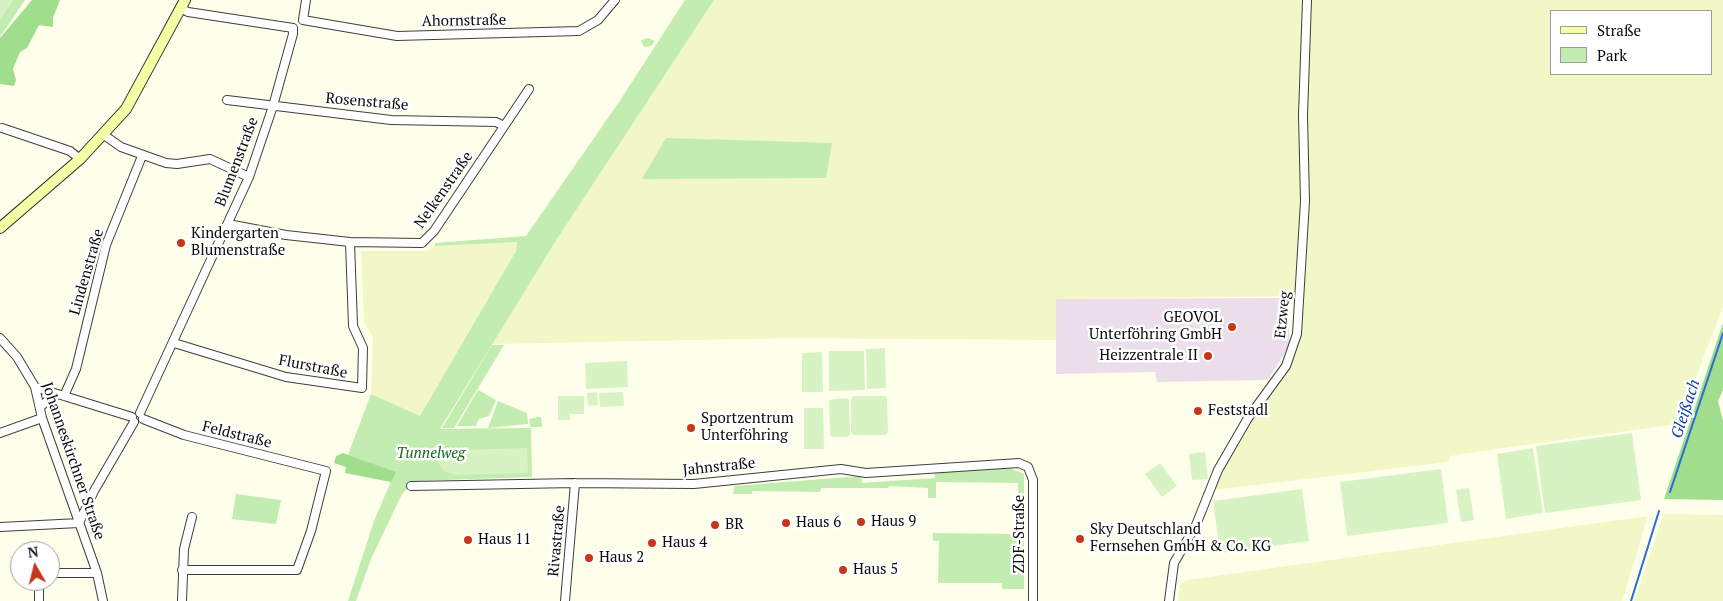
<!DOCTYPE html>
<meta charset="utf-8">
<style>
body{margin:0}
#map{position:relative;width:1723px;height:601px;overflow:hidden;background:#feffea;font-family:"PT Serif",serif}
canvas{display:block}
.legend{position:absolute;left:1550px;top:10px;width:162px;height:65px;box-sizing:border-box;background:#fff;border:1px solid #9d9d9d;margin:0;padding:6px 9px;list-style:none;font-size:15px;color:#0b0b0b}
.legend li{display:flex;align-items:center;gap:10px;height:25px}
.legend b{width:25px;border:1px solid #9d9d9d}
.north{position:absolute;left:10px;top:541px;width:50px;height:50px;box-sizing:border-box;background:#fff;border:1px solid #9d9d9d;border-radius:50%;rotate:352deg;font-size:14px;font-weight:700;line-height:20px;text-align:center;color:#0b0b0b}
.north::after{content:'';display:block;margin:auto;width:18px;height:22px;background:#c63719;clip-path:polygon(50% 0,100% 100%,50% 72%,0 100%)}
</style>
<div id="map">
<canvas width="1723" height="601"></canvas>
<ul class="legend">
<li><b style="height:6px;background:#f5ffa5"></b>Straße</li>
<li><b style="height:14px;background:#c2ecb0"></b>Park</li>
</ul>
<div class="north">N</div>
</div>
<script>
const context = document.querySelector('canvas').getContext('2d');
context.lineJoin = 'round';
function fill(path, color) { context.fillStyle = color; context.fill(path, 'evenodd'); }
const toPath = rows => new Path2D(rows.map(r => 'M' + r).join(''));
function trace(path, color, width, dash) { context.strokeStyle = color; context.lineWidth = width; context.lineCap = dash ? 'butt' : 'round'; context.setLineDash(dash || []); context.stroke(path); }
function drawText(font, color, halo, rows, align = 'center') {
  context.font = font + ' "PT Serif",serif'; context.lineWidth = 5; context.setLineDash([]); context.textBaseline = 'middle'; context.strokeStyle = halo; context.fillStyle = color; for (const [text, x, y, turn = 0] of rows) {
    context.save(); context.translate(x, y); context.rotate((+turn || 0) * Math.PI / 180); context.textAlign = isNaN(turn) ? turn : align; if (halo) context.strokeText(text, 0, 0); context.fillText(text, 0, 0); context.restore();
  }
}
const industrial = toPath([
 [1289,298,1289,346,1268,380,1157,382,1155,372,1056,374,1056,299]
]);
const farmland = toPath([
 [714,0,1723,0,1723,307,1678,424,1474,452,1451,456,1448,462,1213,490,1237,442,1290,368,1301,334,1303,296,1056,299,1056,340,794,338,491,344,555,242],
 [1552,11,1712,11,1712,74,1552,74],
 [517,241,516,251,420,416,371,394,373,337,364,322,361,251,426,251,435,246],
 [1664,514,1723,515,1723,601,1634,601],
 [1648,516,1622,601,1178,601,1180,585,1187,580]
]);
const green = toPath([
 [13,0,25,0,0,37,0,18],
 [685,0,714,0,555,242,440,429,531,428,532,477,415,481,402,494,371,559,356,601,348,601,374,521,395,472,348,455,371,394,420,416,516,251,517,242,435,246,435,243,526,236,619,102],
 [648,38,655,41,651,46,644,47,641,40],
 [666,138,832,143,826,178,642,179],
 [492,345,504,345,454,428,442,428],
 [478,390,496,400,489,416,479,419,476,426,457,426],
 [498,401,527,413,528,424,488,428],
 [538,417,541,417,542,427,530,427,529,419],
 [1002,465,1024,474,1024,589,1002,589,1002,583,938,583,939,541,933,541,933,533,1018,534,1018,483,936,482,936,498,928,498,928,488,889,486,888,488,821,488,820,492,752,491,752,494,733,494,734,486,861,476,862,483,935,478,934,470],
 [236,494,281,500,276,524,232,519]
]);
const forest = toPath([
 [32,0,60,0,53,18,53,27,39,25,27,48,20,52,13,69,16,80,14,86,0,84,0,38],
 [1723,323,1723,390,1718,401,1723,421,1723,500,1664,499],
 [343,453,396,472,391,482,345,473,346,467,334,463,336,456]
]);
const pitch = toPath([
 [0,0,13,0,0,18],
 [885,348,886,388,867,389,866,349],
 [829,351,864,351,865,390,829,391],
 [822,352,823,392,802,392,802,353],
 [627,361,628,387,586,389,585,363],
 [597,392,598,405,588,406,587,393],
 [623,392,624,406,600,407,599,393],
 [558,396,584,396,584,414,570,414,570,420,558,420],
 [853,396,884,396,887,398,888,432,886,435,854,435,851,432,851,399],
 [847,398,849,400,850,435,847,437,832,437,830,435,829,401,833,399],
 [804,408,823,408,824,449,804,449],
 [1632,433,1641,500,1545,513,1536,446],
 [527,448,528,473,455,475,444,471,429,451],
 [1533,448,1543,513,1506,519,1497,454],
 [1205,452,1208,479,1192,480,1189,454],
 [1160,463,1177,486,1162,497,1145,474],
 [1441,469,1448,523,1347,536,1340,482],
 [1469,488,1474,520,1461,522,1456,490],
 [1302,489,1309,541,1220,553,1213,501]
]);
const stream = toPath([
 [1670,492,1723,333],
 [1631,601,1659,511]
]);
const minor = toPath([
 [182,9,188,12,293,28],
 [303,20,397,36,579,31,598,20,615,0],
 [303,20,306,0],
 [227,100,391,120,496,122,504,126],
 [2,128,70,151,80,159],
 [104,135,121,147,166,163,177,164,210,159,249,177],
 [228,224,286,235,350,242,422,243,434,231,529,89],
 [0,338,17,357,35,387,42,418,97,573,103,601],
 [174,343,286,377,362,388,363,348,353,326,350,242],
 [35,387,132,417],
 [64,396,76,369,106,245,142,156],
 [41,406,55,395],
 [140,413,249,177,273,106,293,34,293,28],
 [143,419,184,435,326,471,311,531,297,570,182,570],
 [0,433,42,418],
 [411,486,575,483,694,484,841,469,866,473,1019,463,1028,467,1033,480,1033,601],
 [0,527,79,523,94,491,134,422],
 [50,573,97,573],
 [39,601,39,581],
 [182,601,184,549,192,517],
 [565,601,575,483],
 [1169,601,1174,563,1196,525,1218,470,1248,418,1286,366,1297,334,1305,201,1303,115,1307,0]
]);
const secondary = toPath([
 [0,228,80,159,126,109,185,0]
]);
const markers = [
 [181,243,5,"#c63719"],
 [1232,327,5,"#c63719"],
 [1208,356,5,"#c63719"],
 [1198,411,5,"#c63719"],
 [691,428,5,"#c63719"],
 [861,522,5,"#c63719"],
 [786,523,5,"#c63719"],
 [715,525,5,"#c63719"],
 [1080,539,5,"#c63719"],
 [468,540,5,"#c63719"],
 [652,543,5,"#c63719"],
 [589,558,5,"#c63719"],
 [843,570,5,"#c63719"]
];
const streetNames = [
 ["Ahornstraße",464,21,-1],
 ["Rosenstraße",367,102,5],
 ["Blumenstraße",237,162,-69],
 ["Nelkenstraße",444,190,-55],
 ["Lindenstraße",87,272,-74],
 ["Etzweg",1283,315,-84],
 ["Flurstraße",313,367,11],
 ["Feldstraße",237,435,14],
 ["Johanneskirchner Straße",73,461,71],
 ["Jahnstraße",719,467,-6],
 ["ZDF-Straße",1020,534,-90],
 ["Rivastraße",557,541,-85]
];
const poiNames = [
 ["Kindergarten",191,234],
 ["Blumenstraße",191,251],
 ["GEOVOL",1222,318,"right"],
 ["Unterföhring GmbH",1222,335,"right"],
 ["Heizzentrale II",1198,356,"right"],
 ["Feststadl",1208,411],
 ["Sportzentrum",701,419],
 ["Unterföhring",701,436],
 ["Haus 9",871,522],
 ["Haus 6",796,523],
 ["BR",725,525],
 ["Sky Deutschland",1090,530],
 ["Fernsehen GmbH & Co. KG",1090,547],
 ["Haus 11",478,540],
 ["Haus 4",662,543],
 ["Haus 2",599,558],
 ["Haus 5",853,570]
];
const parkNames = [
 ["Tunnelweg",431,454]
];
const waterNames = [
 ["Gleißach",1686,409,-72]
];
fill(industrial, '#ebdeea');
fill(farmland, '#f1f7c7');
fill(green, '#c2ecb0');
fill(forest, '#a0de8e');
fill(pitch, '#d7f3c3');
trace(stream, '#2a6cd8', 2);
trace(minor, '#3e3e3e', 10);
trace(secondary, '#2d2d2d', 12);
trace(minor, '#fff', 8);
trace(secondary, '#f5ffa5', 10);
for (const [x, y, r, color] of markers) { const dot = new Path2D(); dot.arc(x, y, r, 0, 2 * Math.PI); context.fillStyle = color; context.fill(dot); trace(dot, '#fff', 2); }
drawText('15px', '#0b0b0b', '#fff', streetNames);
drawText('15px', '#0b0b0b', '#fff', poiNames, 'left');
drawText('italic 15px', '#176718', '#fff', parkNames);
drawText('italic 16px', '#0b40a6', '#fff', waterNames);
</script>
